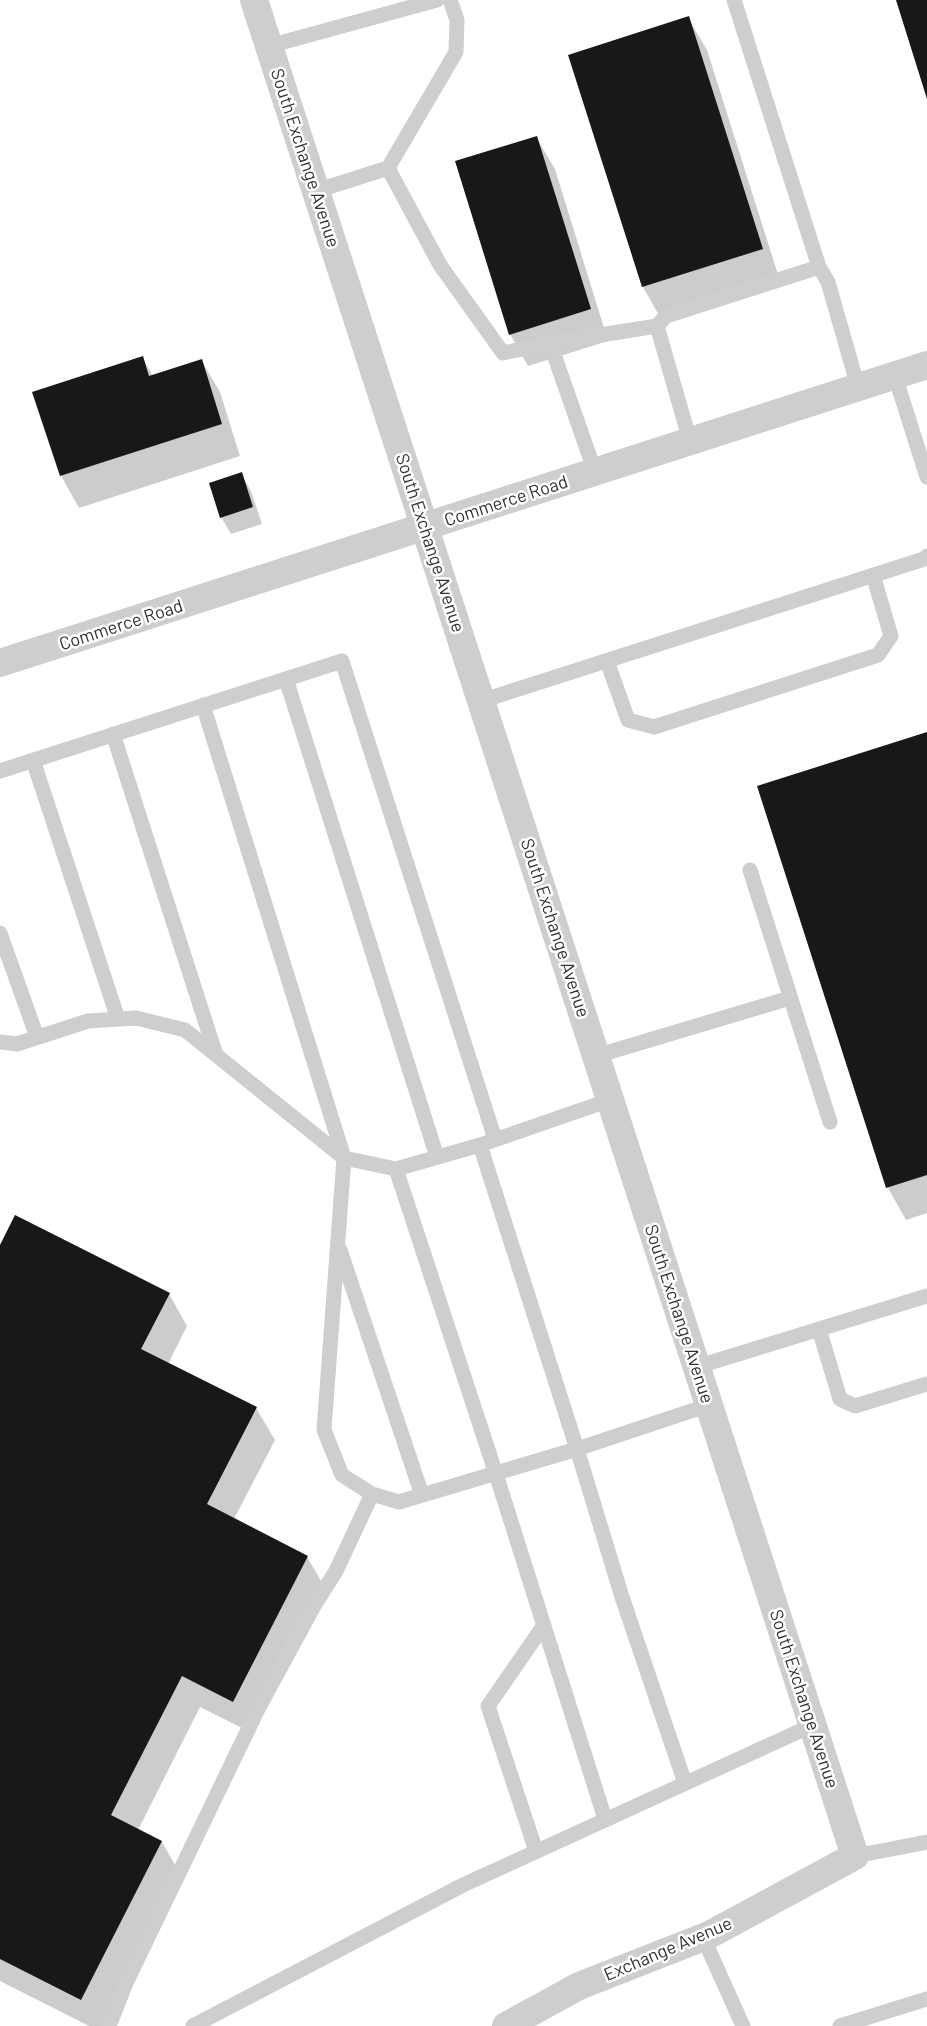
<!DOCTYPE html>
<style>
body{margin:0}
canvas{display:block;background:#fff}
</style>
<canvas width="927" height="2026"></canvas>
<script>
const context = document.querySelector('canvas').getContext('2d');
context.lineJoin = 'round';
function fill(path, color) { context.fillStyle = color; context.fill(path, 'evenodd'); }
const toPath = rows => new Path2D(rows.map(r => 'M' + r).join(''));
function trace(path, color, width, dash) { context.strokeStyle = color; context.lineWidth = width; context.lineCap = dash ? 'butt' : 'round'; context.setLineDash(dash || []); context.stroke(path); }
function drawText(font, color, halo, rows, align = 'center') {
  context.font = font + ' Barlow,sans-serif'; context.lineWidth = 5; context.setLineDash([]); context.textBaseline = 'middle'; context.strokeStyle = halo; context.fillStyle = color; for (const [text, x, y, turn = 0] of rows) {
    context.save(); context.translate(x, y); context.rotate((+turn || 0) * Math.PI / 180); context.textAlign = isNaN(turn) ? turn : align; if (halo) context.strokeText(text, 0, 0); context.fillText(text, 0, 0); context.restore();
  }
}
const shadow = toPath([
 [688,18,707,50,780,281,661,319,643,287],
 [536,137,555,169,608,341,528,366,510,334],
 [142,358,153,376,201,360,220,392,240,456,79,508,61,476,34,392],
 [241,474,251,491,262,524,231,534,221,517],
 [927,733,927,1213,906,1220,888,1188,759,787],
 [0,1247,169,1294,187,1326,168,1364,256,1408,275,1440,234,1519,307,1557,326,1589,252,1733,200,1707,138,1830,162,1842,180,1874,102,2026,89,2026,0,1981]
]);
const building = toPath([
 [896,0,927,0,927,99],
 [689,16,763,249,642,287,568,55],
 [537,136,591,309,509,335,455,161],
 [143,356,149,376,202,359,222,424,60,476,32,392],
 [242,472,253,507,220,518,209,483],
 [927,732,927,1175,886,1188,757,786],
 [15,1215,170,1293,141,1349,257,1407,207,1504,308,1556,233,1702,182,1676,111,1815,162,1841,81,2000,0,1959,0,1245]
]);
const lane = toPath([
 [734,0,819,267],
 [269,46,437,0],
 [388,168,456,52,457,20,450,0],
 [316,191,388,168,440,265,503,353,550,343,595,472],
 [550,343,657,326],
 [895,376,927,477],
 [690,441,657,326,666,316,819,267,828,282,858,387],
 [607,661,628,720,654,727,878,655,891,636,873,575],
 [286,679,437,1157],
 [481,701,924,559,927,556],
 [203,705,344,1158,324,1430,342,1475,372,1494,399,1502,577,1449,709,1405],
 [113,734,216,1055],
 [33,760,118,1019],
 [0,771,342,661,495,1139],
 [750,870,830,1122],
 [0,933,37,1037],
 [0,1042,17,1044,88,1021,136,1018,185,1030,344,1158,396,1169,480,1145],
 [596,1056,790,998],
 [610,1100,480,1145,577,1449,622,1597,685,1783],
 [396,1169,496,1474,605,1819],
 [340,1250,422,1495],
 [819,1329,840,1399,855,1406,927,1384],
 [696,1367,927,1296],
 [536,1851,488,1706,544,1625],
 [855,1856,927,1842],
 [703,1937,743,2026],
 [109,2026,126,1983,258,1709,314,1606,336,1571,372,1494],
 [193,2026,463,1885,813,1725],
 [840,2026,927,1999]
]);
const street = toPath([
 [254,0,855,1856,709,1935,579,1986,506,2026],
 [0,663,927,365]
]);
const streetNames = [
 ["South Exchange Avenue",305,158,72],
 ["Commerce Road",506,501,-18],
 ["South Exchange Avenue",430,543,72],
 ["Commerce Road",121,625,-18],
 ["South Exchange Avenue",555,928,72],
 ["South Exchange Avenue",679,1314,72],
 ["South Exchange Avenue",804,1699,72],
 ["Exchange Avenue",668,1949,-23]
];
fill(shadow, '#0003');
fill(building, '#181818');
trace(lane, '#cecece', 15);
trace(street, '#cecece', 28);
drawText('18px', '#313131', '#fff', streetNames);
</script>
